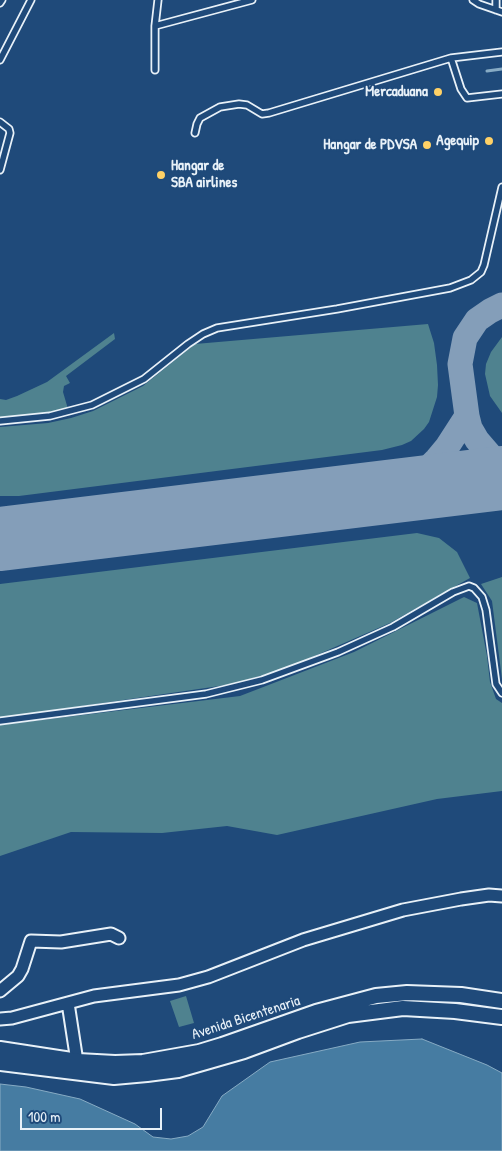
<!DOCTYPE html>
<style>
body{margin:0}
#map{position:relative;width:502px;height:1151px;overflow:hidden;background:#1f4a7a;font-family:"Patrick Hand",sans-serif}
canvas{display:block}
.scale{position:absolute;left:20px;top:1108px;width:142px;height:22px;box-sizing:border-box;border:2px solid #e8f1f8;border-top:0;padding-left:6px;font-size:15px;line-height:18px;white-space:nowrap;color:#e8f1f8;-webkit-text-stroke:4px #1f4a7a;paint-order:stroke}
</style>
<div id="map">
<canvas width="502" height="1151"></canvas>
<div class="scale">100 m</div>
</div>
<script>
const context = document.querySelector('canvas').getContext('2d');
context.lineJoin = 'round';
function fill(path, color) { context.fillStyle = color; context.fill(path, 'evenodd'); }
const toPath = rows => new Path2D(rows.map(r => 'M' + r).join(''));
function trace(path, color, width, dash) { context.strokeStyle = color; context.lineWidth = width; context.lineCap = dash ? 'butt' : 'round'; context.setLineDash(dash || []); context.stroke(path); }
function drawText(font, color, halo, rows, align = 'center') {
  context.font = font + ' "Patrick Hand",sans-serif'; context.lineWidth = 4; context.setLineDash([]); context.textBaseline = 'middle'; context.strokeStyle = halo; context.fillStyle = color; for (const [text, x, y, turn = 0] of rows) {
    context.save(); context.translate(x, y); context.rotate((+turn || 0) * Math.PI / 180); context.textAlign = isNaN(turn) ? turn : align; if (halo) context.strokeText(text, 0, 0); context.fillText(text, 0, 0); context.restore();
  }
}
const green = toPath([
 [428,324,434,343,437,365,438,385,437,397,429,422,424,429,411,441,402,445,382,450,19,496,0,496,0,427,48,423,71,418,93,411,143,386,195,344],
 [114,333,115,339,66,376,70,383,64,386,63,392,68,409,31,415,0,418,0,399,6,400,17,396,47,382],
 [502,337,502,413,490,396,485,374,486,364,491,352],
 [417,533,439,538,457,552,470,578,390,623,287,668,233,684,0,718,0,584],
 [502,577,502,679,492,601,481,584],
 [464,597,477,603,487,656,490,682,496,699,502,703,502,791,437,799,277,835,227,826,162,833,71,832,0,856,0,725,240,696,354,652],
 [186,996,194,1023,179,1027,170,1001]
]);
const water = toPath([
 [422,1039,487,1065,502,1073,502,1151,0,1151,0,1084,26,1087,80,1099,135,1124,153,1137,171,1139,188,1136,203,1127,222,1096,270,1062,360,1042,422,1039]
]);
const stream = toPath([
 [487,71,502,69]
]);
const taxiway = toPath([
 [467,416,460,364,465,338,477,320,490,311,502,305],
 [393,492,404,487,416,480,437,459,447,447,467,416,470,428,477,440,494,460,502,465]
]);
const runway = toPath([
 [0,539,502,478]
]);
const service = toPath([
 [473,0,479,4,502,12],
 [0,3,2,0],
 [496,10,496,0],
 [155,26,252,0],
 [451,58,461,89,467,98,502,94],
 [0,60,31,0],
 [155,70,155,26,158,0],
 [0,122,9,129,10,133,0,170],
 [195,133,197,124,200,118,220,107,239,104,247,105,262,114,269,113,451,58,502,52],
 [0,421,50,416,92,405,144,379,188,344,203,334,217,328,337,309,450,288,471,280,481,272,484,265,502,187],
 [0,721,206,694,262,680,338,652,393,627,453,592,469,586,474,588,482,597,486,610,496,684,502,693]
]);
const minor = toPath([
 [0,991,18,976,22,969,31,941,61,942,111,934,119,938],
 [68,1003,78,1068],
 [0,1019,12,1018,94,996,179,985,208,977,303,940,403,910,461,899,489,895,502,896]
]);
const tertiary = toPath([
 [0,1049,78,1061,115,1063,143,1062,199,1052,222,1045,316,1012,376,996,407,993,461,995,502,1001],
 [0,1063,114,1077,147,1074,178,1070,244,1051,298,1031,348,1015,403,1008,455,1011,502,1017]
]);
const markers = [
 [438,92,5,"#ffd166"],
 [489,141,5,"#ffd166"],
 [427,145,5,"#ffd166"],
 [161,175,5,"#ffd166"]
];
const poiNames = [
 ["Mercaduana",428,92],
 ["Agequip",479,141],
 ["Hangar de PDVSA",417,145],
 ["Hangar de",171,166,"left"],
 ["SBA airlines",171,183,"left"]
];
const streetNames = [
 ["Avenida Bicentenaria",246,1018,-18]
];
fill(green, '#4f828f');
fill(water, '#467ca2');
trace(water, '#87abc4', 1);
trace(stream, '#87abc4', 3);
trace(taxiway, '#849eb9', 25);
trace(runway, '#849eb9', 64);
trace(service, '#e8f1f8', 9);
trace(minor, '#e8f1f8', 15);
trace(tertiary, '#e8f1f8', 18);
trace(service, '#1f4a7a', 5.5);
trace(minor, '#1f4a7a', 11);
trace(tertiary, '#1f4a7a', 14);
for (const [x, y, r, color] of markers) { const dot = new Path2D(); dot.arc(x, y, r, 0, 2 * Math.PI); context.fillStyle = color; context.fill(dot); trace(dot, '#1f4a7a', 2); }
drawText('bold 15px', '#e8f1f8', '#1f4a7a', poiNames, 'right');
drawText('15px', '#e8f1f8', '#1f4a7a', streetNames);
</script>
